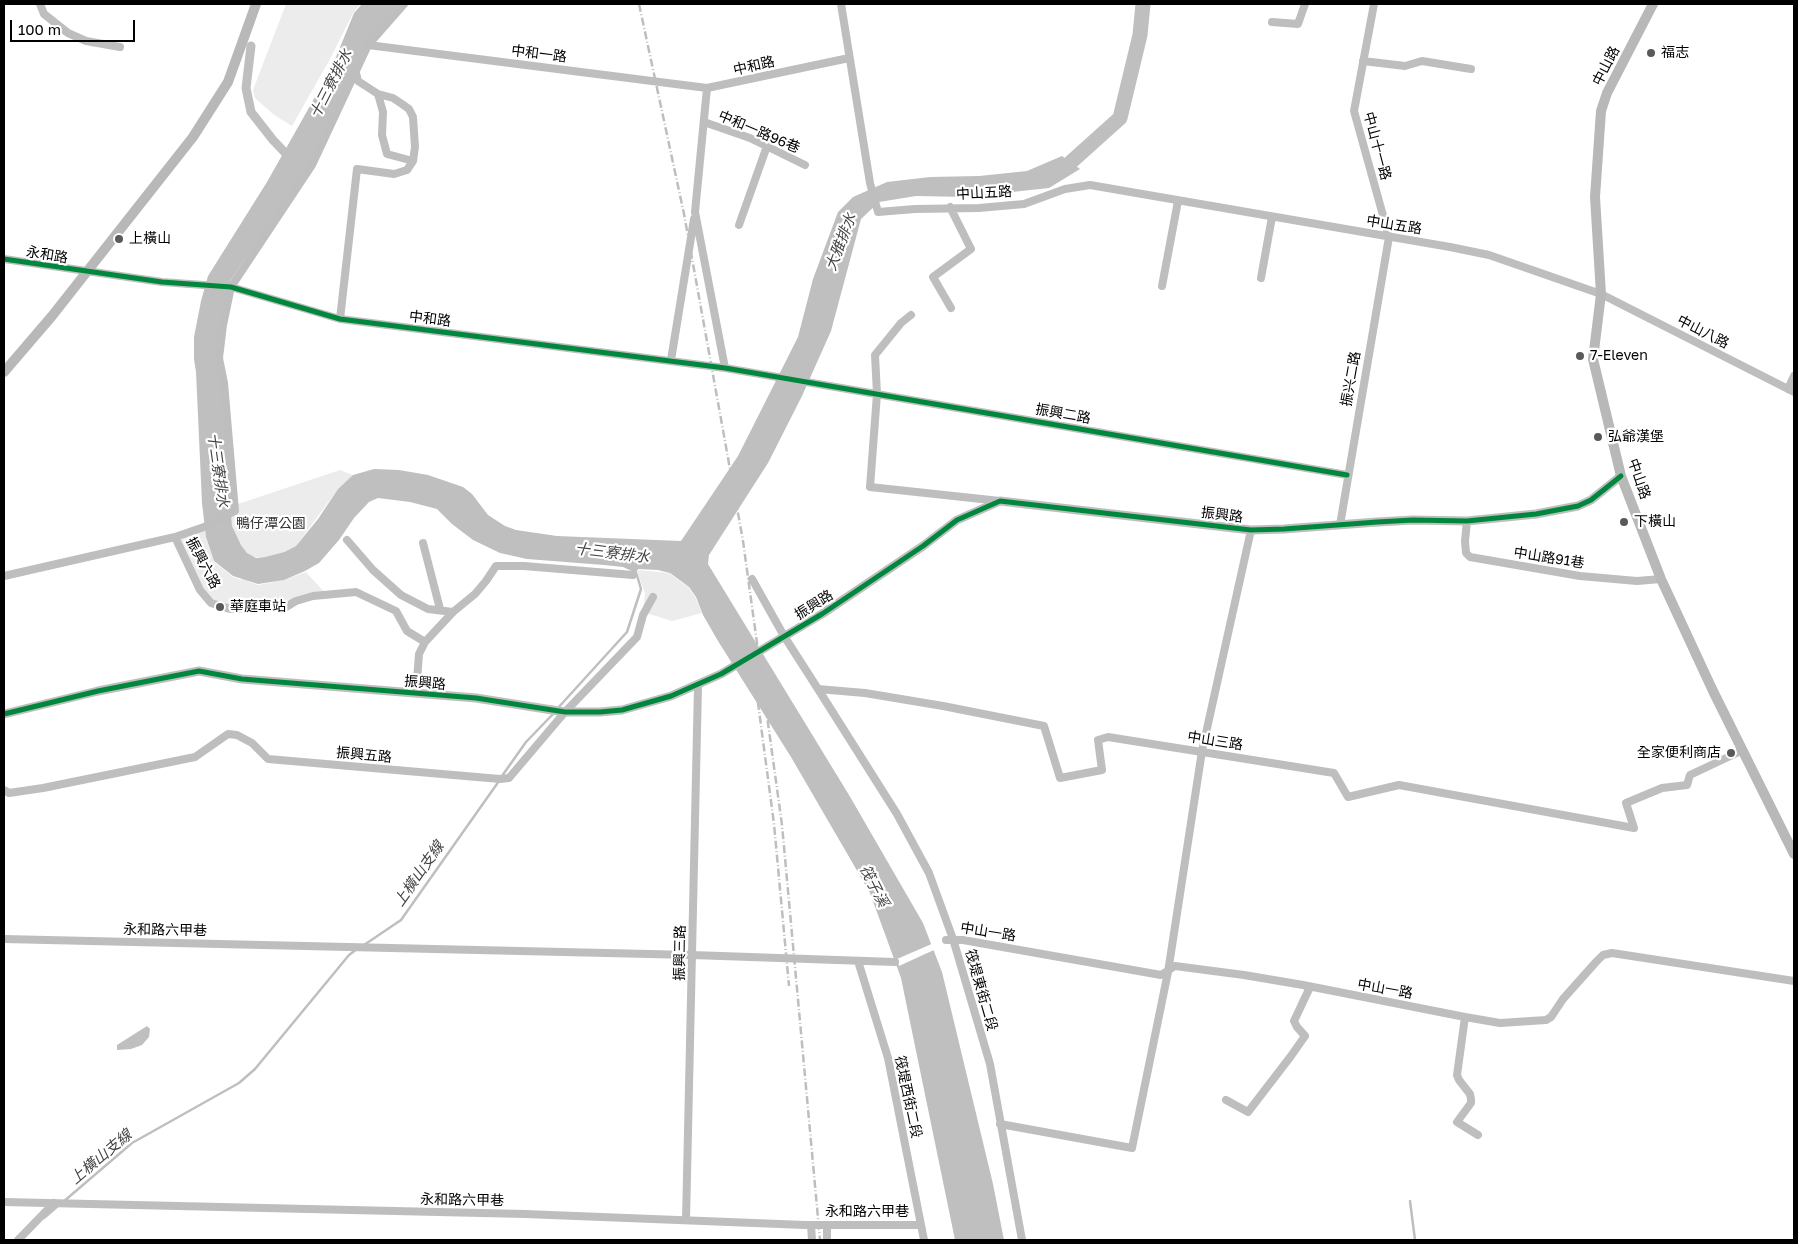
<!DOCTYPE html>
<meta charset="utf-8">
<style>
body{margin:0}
#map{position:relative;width:1798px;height:1244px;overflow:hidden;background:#fff;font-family:"Golos Text",sans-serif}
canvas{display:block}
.frame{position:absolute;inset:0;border:5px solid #000;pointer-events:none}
.scale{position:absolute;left:10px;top:20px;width:125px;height:22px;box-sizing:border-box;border:2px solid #000;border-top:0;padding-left:6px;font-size:15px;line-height:18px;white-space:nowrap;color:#000;-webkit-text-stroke:4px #fff;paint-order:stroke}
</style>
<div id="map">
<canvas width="1798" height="1244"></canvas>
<div class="frame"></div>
<div class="scale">100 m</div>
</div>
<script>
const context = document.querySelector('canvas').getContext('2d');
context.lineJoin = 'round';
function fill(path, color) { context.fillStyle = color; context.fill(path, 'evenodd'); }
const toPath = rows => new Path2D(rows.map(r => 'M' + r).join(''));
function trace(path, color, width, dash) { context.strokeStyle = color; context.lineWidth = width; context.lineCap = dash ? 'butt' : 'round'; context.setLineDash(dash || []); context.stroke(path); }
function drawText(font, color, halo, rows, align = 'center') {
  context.font = font + ' "Golos Text","Noto Sans TC",sans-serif'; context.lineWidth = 4.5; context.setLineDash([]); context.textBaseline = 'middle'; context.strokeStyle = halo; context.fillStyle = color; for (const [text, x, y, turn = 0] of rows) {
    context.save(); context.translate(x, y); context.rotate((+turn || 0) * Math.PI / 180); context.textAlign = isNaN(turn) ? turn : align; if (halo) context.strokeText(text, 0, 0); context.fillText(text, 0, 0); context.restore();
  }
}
const green = toPath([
 [286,4,360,4,353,13,330,59,292,126,273,114,255,98,253,90],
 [340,470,353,475,338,489,296,546,283,552,265,557,253,557,247,581,258,585,284,580,306,572,326,594,286,606,230,609,211,603,176,537,205,528,206,537,214,562,233,577,242,580,248,554,241,545,232,526,232,517,235,516,235,505],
 [638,570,669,573,678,580,688,587,695,597,702,613,672,621,646,613,643,611,645,593,639,577]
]);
const water = toPath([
 [362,4,399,4,365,44,310,164,230,281,223,309,222,385,232,526,241,545,247,553,256,558,265,557,284,552,296,546,318,519,338,489,353,475,374,469,399,470,428,475,463,487,472,494,488,515,505,526,516,530,557,536,681,541,738,456,798,337,813,279,838,212,853,197,887,182,930,177,979,176,1027,171,1062,156,1080,169,1049,188,966,197,916,196,879,202,861,219,831,331,802,396,768,463,709,555,708,564,849,795,923,923,942,972,993,1184,1004,1240,955,1240,901,978,870,893,791,757,718,641,703,615,696,597,689,587,670,573,658,570,638,569,636,573,623,567,604,565,527,559,500,553,473,540,452,524,437,509,410,502,378,498,369,502,354,518,339,540,319,563,305,571,284,580,258,584,233,576,214,561,206,537,202,503,196,372,194,359,194,337,201,301,208,276,267,182,332,67,354,13],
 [147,1026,150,1029,149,1037,142,1045,131,1049,117,1050,117,1045]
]);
const pier = toPath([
 [934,943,936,949,899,966,897,959]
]);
const stream = toPath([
 [557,709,627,632,641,589,636,572],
 [502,776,526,742,554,713],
 [364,945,401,920,499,781],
 [1410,1201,1415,1240],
 [63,1202,132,1143,239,1083,255,1069,349,955,357,949],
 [44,1218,59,1205]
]);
const canal = toPath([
 [251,46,246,88,251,112,273,140,292,160]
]);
const river = toPath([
 [1054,172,1061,171,1120,118,1140,35,1143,4]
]);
const minor = toPath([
 [40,4,44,14,68,33,86,41,120,47],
 [841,4,870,183,878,212,915,209,979,208,1024,204,1065,189,1090,185,1450,247,1489,255,1601,294,1794,392],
 [1272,22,1298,24,1305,4],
 [368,45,707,88,849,58],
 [1363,61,1405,66,1422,61,1471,69],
 [707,88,695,212,725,368],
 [378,94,393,98,402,104,409,109,413,117,415,147,413,161],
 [704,122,750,138,805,165],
 [950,207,971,249,933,277,951,308],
 [739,225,767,146],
 [4,259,162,282,231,287,340,319,725,368,1347,475],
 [1261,278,1272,217],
 [1162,286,1178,201],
 [911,315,901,323,875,355,877,394,870,487,1000,501],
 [340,319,357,169,394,174,407,170,413,161,387,154,382,135,383,112,378,94,358,81,356,73],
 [671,360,694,219],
 [1788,389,1794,376],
 [1467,521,1465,541,1466,553,1470,557,1580,576,1637,581,1661,579],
 [1340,525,1389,237,1354,111,1374,4],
 [175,537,200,590,211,603,230,609,286,607,296,601,313,596,356,592,396,611,407,631,425,642],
 [347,540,373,570,401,595,428,609,453,612],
 [423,543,440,609],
 [4,576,175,537,204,527,235,511,224,383,219,358,223,325,231,287,312,165,368,45,404,4],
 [752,579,784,636,818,689,865,693,943,706,1044,726,1060,778,1102,770,1098,740,1108,737,1334,773,1348,797,1399,785,1634,828,1626,803,1662,788,1687,785,1690,775,1743,750],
 [818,689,897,814,929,873,953,939,990,1064,1022,1240],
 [416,693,419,654,425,642,453,612,475,594,486,581,496,566,524,566,633,575],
 [4,790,9,793,43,788,195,757,228,734,237,735,252,743,268,759,500,779,509,778,565,712,637,637,643,615,653,597],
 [4,939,692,955,895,962],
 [946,940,963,940,1161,975,1175,966,1244,975,1303,985,1465,1017,1500,1023,1546,1020,1551,1017,1563,999,1596,962,1603,955,1612,953,1794,981],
 [858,961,888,1058,924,1240],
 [1465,1017,1457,1075,1459,1080,1470,1094,1471,1099,1471,1103,1457,1122,1478,1135],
 [1226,1100,1248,1112,1291,1056,1305,1036,1297,1027,1294,1021,1310,987],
 [1000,1124,1132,1148,1168,972,1202,751,1251,530],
 [4,1202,525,1214,805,1225,920,1225],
 [686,1220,698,686],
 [811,1225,812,1240],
 [827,1225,827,1240],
 [18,1240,54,1203]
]);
const tertiary = toPath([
 [4,714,98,691,199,671,242,679,476,698,565,712,600,712,622,710,671,696,721,674,822,614,923,546,957,520,1000,501,1251,530,1284,529,1377,522,1413,520,1467,521,1536,514,1578,506,1591,500,1621,476]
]);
const secondary = toPath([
 [1653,4,1607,93,1601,111,1595,197,1601,294,1593,359,1621,476,1661,579,1713,691,1794,854],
 [4,372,52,316,193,137,228,82,256,4]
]);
const rail = toPath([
 [639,4,684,214,743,541,782,825,820,1240],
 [756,688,774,824,789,986]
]);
const cycleway = toPath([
 [4,259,162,282,231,287,340,319,725,368,1347,475],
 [4,714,98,691,199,671,242,679,476,698,565,712,600,712,622,710,671,696,721,674,822,614,923,546,957,520,1000,501,1251,530,1284,529,1377,522,1413,520,1467,521,1536,514,1578,506,1591,500,1621,476]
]);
const markers = [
 [1651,53,5,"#595959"],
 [119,239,5,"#595959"],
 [1580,356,5,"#595959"],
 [1598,437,5,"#595959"],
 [1624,522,5,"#595959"],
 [220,607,5,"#595959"],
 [1731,753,5,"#595959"]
];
const poiNames = [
 ["福志",1661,53],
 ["上橫山",129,239],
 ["7-Eleven",1590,356],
 ["弘爺漢堡",1608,437],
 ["下橫山",1634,522],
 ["華庭車站",230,607],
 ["全家便利商店",1721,753,"right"]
];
const streetNames = [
 ["中和一路",539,54,7],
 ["中和路",754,66,-13],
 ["中山路",1606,66,-63],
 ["中和一路96巷",759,132,23],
 ["中山十一路",1377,146,75],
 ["中山五路",984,193,-3],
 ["中山五路",1394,225,9],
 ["永和路",47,255,9],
 ["中和路",430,319,7],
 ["中山八路",1703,332,27],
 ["振兴二路",1351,379,-80],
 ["振興二路",1063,414,10],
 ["中山路",1639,479,71],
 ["振興路",1222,515,7],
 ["中山路91巷",1549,558,9],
 ["振興六路",203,563,62],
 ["振興路",814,605,-32],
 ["振興路",425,683,5],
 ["中山三路",1215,741,9],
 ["振興五路",364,755,5],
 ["永和路六甲巷",165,930,1],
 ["中山一路",988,932,9],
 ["振興三路",680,953,-89],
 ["中山一路",1385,989,10],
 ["筏堤東街二段",981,990,74],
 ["筏堤西街二段",908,1097,78],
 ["永和路六甲巷",462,1200,1],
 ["永和路六甲巷",867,1212]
];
const parkNames = [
 ["鴨仔潭公園",271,524]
];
const waterNames = [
 ["十三寮排水",331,84,-63],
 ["大雅排水",841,242,-69],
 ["十三寮排水",218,470,82],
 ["十三寮排水",612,553,7],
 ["上橫山支線",419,874,-55],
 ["筏子溪",874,886,63],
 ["上橫山支線",101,1157,-40]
];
fill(green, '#ececec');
fill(water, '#bfbfbf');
fill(pier, '#fff');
trace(stream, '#bfbfbf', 2.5);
trace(canal, '#bfbfbf', 9);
trace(river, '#bfbfbf', 15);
trace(minor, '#bebebe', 8);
trace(tertiary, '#bebebe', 9);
trace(secondary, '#b8b8b8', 10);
trace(rail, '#bebebe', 2.5, [8, 2.5, 1, 2.5]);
trace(cycleway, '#00873e', 5);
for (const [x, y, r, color] of markers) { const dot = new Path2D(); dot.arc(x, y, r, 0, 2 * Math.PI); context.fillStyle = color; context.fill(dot); trace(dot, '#fff', 2); }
drawText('14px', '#000', '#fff', poiNames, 'left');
drawText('14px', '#000', '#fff', streetNames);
drawText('14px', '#333', '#fff', parkNames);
drawText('italic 15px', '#444', '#fff', waterNames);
</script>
